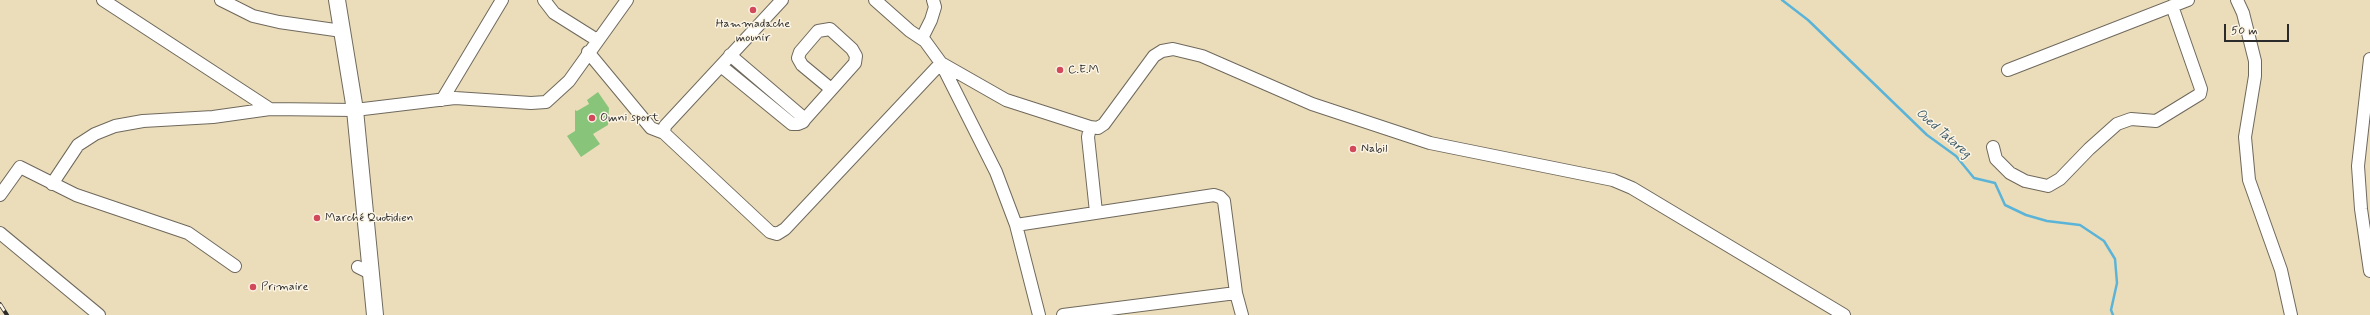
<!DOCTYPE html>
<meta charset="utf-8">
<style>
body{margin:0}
#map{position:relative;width:2370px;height:315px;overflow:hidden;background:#ecddba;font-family:Mynerve,sans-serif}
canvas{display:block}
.scale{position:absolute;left:2224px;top:24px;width:65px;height:18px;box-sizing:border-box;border:2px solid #2b2b2b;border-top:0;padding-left:5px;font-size:12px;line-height:14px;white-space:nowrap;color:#2b2b2b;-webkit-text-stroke:3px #fcf5e5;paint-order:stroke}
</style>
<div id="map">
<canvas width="2370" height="315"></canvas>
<div class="scale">50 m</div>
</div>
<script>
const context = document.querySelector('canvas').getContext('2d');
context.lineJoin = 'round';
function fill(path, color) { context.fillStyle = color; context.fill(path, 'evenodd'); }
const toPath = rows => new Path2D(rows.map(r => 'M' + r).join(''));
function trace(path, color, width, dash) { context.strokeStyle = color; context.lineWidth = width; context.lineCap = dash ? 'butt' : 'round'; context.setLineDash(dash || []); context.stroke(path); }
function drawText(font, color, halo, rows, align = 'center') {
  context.font = font + ' Mynerve,sans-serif'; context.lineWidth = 3; context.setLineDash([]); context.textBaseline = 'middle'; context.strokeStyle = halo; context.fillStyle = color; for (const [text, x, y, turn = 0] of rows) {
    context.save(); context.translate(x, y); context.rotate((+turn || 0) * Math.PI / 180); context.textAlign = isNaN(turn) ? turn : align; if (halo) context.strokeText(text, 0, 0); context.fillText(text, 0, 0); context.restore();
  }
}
const green = toPath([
 [598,92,609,108,608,125,593,134,600,144,581,157,567,136,575,131,575,110,577,111,589,104,587,100]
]);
const stream = toPath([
 [1782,0,1808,20,1927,135,1956,156,1974,178,1995,183,2005,205,2026,215,2047,221,2080,225,2104,241,2115,259,2117,283,2111,310,2113,315]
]);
const minor = toPath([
 [103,0,270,109],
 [221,0,253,16,279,22,342,31],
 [544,0,554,13,597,40],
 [782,0,665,126,664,133,770,232,777,234,785,229,941,63,996,172,1016,225,1039,315],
 [875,0,910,31,925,41,941,63,1006,100,1090,127,1098,128,1104,124,1154,56,1162,51,1173,49,1202,56,1312,104,1430,143,1613,180,1632,188,1844,315],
 [2237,0,2243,13,2255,61,2255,76,2245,137,2249,180,2281,270,2291,315],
 [922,38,931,20,935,7,933,0],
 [588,52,651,128,664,133],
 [730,55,805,119],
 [2370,59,2358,166,2361,209,2370,271],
 [721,66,792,124,798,124,803,122,805,119,855,63,856,56,852,49,830,29,818,31,800,52,798,58,802,65,831,89],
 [2008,70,2188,0],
 [442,100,502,0],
 [1090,127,1088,137,1096,212],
 [1993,147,1996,159,2010,173,2025,181,2048,186,2060,179,2089,149,2117,124,2131,119,2156,121,2200,94,2201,89,2172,6],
 [52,184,78,145,95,134,115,126,143,121,213,117,270,109,355,110,455,98,531,103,546,102,569,81,627,0],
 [0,195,20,167,76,195,188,233,235,266],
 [1016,225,1214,195,1220,197,1224,201,1236,293,1242,315],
 [0,233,99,315],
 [358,267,370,273],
 [1063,315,1236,293]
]);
const major = toPath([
 [337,0,355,110,375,315]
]);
const rail = toPath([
 [0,304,7,315]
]);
const markers = [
 [753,10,4,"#d1495b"],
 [1060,70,4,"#d1495b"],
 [592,118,4,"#d1495b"],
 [1353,149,4,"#d1495b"],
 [317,218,4,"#d1495b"],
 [253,287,4,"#d1495b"]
];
const poiNames = [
 ["Hammadache",753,24,"center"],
 ["mounir",753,38,"center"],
 ["C.E.M",1068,70],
 ["Omni sport",600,118],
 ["Nabil",1361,149],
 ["Marché Quotidien",325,218],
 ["Primaire",261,287]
];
const waterNames = [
 ["Oued Tatareg",1943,134,41]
];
fill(green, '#88c57b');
trace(stream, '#5bb4d8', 2.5);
trace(minor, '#6f695d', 14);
trace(major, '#6f695d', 18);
trace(minor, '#fff', 12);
trace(major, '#fff', 16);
trace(rail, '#2b2b2b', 4);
trace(rail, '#fcf5e5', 2.5, [8]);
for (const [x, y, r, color] of markers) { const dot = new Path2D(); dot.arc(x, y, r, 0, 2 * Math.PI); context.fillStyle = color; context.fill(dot); trace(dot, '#fcf5e5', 1.5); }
drawText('12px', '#2b2b2b', '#fcf5e5', poiNames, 'left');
drawText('italic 13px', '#3c5b68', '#fcf5e5', waterNames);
</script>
